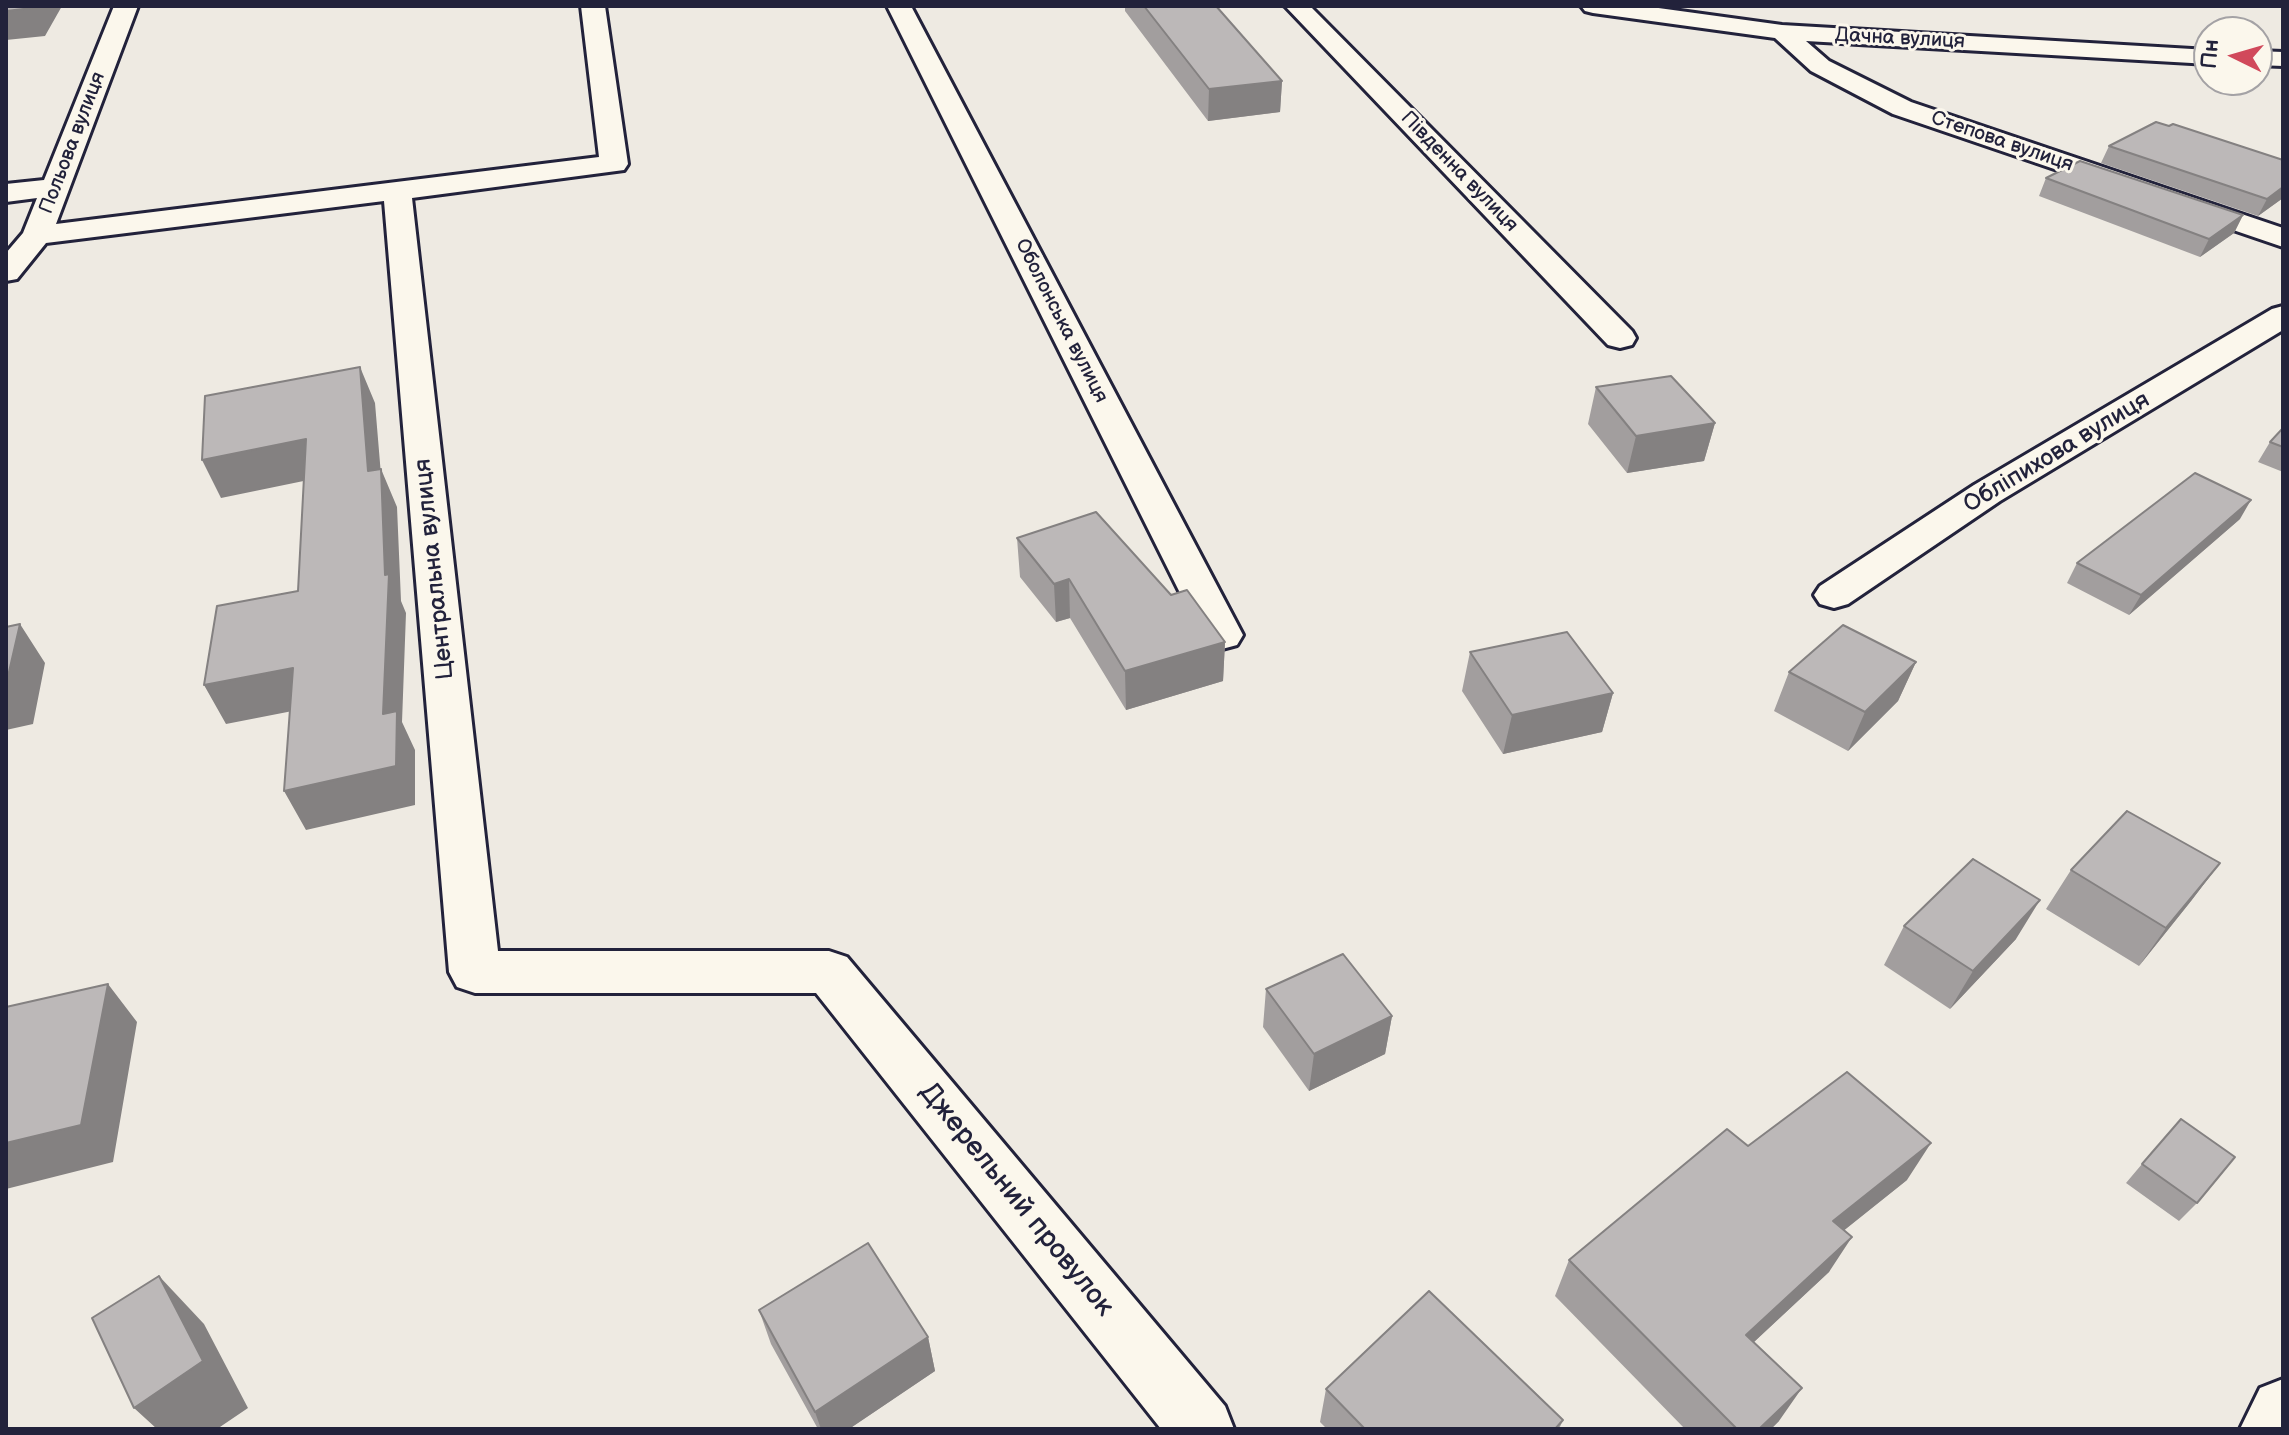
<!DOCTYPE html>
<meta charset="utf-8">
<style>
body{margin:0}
#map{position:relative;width:2289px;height:1435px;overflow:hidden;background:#eeeae2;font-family:"Balsamiq Sans",sans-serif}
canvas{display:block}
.frame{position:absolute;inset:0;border:8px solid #22223b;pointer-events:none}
.north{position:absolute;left:2193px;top:16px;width:80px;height:80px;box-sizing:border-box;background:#fbf7ec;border:2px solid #a4a2a5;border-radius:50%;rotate:275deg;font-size:22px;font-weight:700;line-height:32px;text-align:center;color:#22223b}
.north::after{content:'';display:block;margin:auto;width:28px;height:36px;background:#d1495b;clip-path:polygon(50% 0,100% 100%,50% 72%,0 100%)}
</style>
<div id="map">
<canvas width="2289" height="1435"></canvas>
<div class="frame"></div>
<div class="north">Пн</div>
</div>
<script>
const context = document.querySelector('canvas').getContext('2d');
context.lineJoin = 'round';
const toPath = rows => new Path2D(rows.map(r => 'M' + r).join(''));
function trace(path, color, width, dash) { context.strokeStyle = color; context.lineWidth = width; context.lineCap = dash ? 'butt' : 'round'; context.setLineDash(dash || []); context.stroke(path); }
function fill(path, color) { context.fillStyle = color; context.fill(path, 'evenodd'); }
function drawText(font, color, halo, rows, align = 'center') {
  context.font = font + ' "Balsamiq Sans",sans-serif'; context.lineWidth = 6; context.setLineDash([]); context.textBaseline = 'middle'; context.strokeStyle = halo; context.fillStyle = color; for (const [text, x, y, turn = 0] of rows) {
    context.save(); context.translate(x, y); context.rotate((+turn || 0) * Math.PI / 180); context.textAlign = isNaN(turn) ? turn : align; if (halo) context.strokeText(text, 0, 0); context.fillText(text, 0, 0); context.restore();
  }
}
const minor = toPath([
 [114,6,138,6,56,224,599,157,581,6,605,6,628,164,624,170,412,198,498,951,829,951,847,957,1225,1406,1234,1429,1161,1429,816,993,475,993,457,987,449,972,384,201,46,243,17,279,6,281,6,253,23,233,37,198,6,202,6,184,44,180,114,6],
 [887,6,911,6,1243,635,1237,645,1222,649,1207,645,1201,635,887,6],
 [1285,6,1310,6,1632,331,1636,338,1632,345,1620,348,1608,345,1285,6],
 [1581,6,1644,6,1782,25,2209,50,2209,64,1806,41,1829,61,1911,102,2283,228,2283,247,1893,114,1811,71,1775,38,1593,13,1585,11,1581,6],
 [2257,51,2283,52,2283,66,2257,65,2257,51],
 [2283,306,2283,330,2000,501,1848,604,1834,608,1820,604,1814,595,1820,586,1974,485,2272,309,2283,306],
 [2283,1379,2283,1429,2240,1429,2260,1388,2283,1379]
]);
const wall = toPath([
 [1125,6,1216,6,1282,81,1280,112,1208,121,1125,11],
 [2109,146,2283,198,2258,216,2101,163],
 [2046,178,2243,215,2234,233,2200,257,2039,196],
 [1596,387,1715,423,1704,461,1627,473,1588,424],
 [2283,428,2283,472,2258,462,2270,442],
 [2240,519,2129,615,2067,583,2077,563],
 [1017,538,1171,595,1225,642,1223,681,1126,710,1070,618,1056,622,1020,577],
 [1470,652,1613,693,1602,732,1503,754,1462,691],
 [1916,662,1898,701,1848,751,1774,711,1789,672],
 [2220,863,2191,901,2139,966,2046,909,2071,870],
 [1904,926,2016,939,1950,1009,1884,965],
 [1266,989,1392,1016,1385,1054,1309,1091,1263,1027],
 [2142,1164,2197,1203,2179,1221,2126,1183],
 [1907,1180,1844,1230,1829,1272,1754,1342,1779,1421,1771,1429,1685,1429,1555,1296,1569,1260],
 [759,1310,928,1337,935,1371,849,1429,818,1429,771,1344],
 [1326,1389,1563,1420,1559,1429,1327,1429,1320,1422]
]);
const shadedWall = toPath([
 [33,6,62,6,45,36,6,40,6,11],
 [1282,81,1280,112,1208,121,1209,89],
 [2283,187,2283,198,2258,216,2267,199],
 [2243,215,2234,233,2200,257,2209,239],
 [360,367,375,403,382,487,381,469,397,507,401,601,406,613,402,722,415,750,415,805,306,830,284,791,383,714,385,575,368,471],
 [1715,423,1704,461,1627,473,1636,436],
 [306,439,323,477,221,498,202,460],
 [2251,500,2240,519,2129,615,2141,595],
 [1069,579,1070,618,1056,622,1054,584],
 [20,624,45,663,33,724,6,730,6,685],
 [1225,642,1223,681,1126,710,1125,671],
 [1916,662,1898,701,1848,751,1865,712],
 [293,668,313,707,226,724,204,685],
 [1613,693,1602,732,1503,754,1512,715],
 [2220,863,2191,901,2139,966,2166,928],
 [2040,900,2016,939,1950,1009,1973,971],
 [108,984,137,1022,113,1162,6,1189,6,1143],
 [1392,1016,1385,1054,1309,1091,1314,1054],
 [1931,1143,1907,1180,1812,1256,1833,1221],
 [1852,1237,1829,1272,1726,1368,1746,1335],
 [159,1276,204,1324,248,1408,217,1429,157,1429,134,1408],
 [928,1337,935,1371,849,1429,821,1429,815,1412],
 [1802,1388,1779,1421,1771,1429,1759,1429]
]);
const building = toPath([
 [6,6,33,6,32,8,6,11,6,6],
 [1144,6,1216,6,1282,81,1209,89,1144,6],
 [2156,122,2169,126,2173,124,2283,160,2283,187,2267,199,2109,146,2156,122],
 [2080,161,2243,215,2209,239,2046,178,2080,161],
 [360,367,368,471,381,469,385,575,389,574,383,714,397,711,396,766,284,791,293,668,204,685,217,606,298,591,306,439,202,460,205,396,360,367],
 [1671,376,1715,423,1636,436,1596,387,1671,376],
 [2283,428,2283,447,2270,442,2283,428],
 [2195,473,2251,500,2141,595,2077,563,2195,473],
 [1096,512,1171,595,1187,590,1225,642,1125,671,1069,579,1054,584,1017,538,1096,512],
 [20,624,6,685,6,627,20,624],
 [1843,625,1916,662,1865,712,1789,672,1843,625],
 [1567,632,1613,693,1512,715,1470,652,1567,632],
 [2127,811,2220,863,2166,928,2071,870,2127,811],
 [1973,859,2040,900,1973,971,1904,926,1973,859],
 [1343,954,1392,1016,1314,1054,1266,989,1343,954],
 [108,984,81,1125,6,1143,6,1007,108,984],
 [1847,1072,1931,1143,1833,1221,1852,1237,1746,1335,1802,1388,1759,1429,1737,1429,1569,1260,1727,1129,1748,1146,1847,1072],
 [2181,1119,2235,1157,2197,1203,2142,1164,2181,1119],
 [868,1243,928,1337,815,1412,759,1310,868,1243],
 [159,1276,203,1361,134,1408,92,1318,159,1276],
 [1429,1291,1563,1420,1555,1429,1365,1429,1326,1389,1429,1291]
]);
const farStreetnames = [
 ["Дачна вулиця",1900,39,3],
 ["Степова вулиця",2002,142,19],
 ["Польова вулиця",73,143,-69],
 ["Південна вулиця",1459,172,46],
 ["Оболонська вулиця",1061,321,63]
];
const streetNames = [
 ["Обліпихова вулиця",2057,453,-31],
 ["Центральна вулиця",435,569,-96]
];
const nearStreetnames = [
 ["Джерельний провулок",1016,1200,51]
];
trace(minor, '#22223b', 6);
fill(minor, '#fbf7ec');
fill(wall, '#a29e9e');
fill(shadedWall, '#848181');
fill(building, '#bcb8b8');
trace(building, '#848181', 2);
drawText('20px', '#22223b', '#fbf7ec', farStreetnames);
drawText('24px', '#22223b', '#fbf7ec', streetNames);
drawText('28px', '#22223b', '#fbf7ec', nearStreetnames);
</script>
